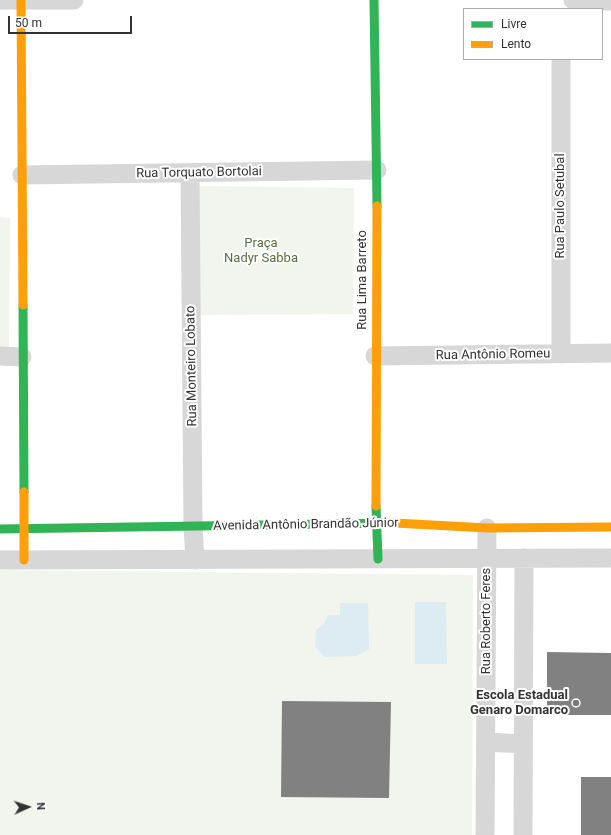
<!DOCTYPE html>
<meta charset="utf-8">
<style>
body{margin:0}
#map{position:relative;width:611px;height:835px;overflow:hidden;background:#fff;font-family:Roboto,sans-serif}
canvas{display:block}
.legend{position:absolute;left:463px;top:8px;width:140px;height:52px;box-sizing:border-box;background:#fff;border:1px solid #adadad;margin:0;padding:5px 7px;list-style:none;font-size:12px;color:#333}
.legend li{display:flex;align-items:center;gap:8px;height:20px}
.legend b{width:20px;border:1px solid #adadad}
.north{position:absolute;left:8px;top:787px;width:40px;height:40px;-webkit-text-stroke:3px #fff;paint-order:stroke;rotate:87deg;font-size:11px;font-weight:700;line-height:16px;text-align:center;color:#333}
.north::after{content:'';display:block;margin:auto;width:14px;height:18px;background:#333;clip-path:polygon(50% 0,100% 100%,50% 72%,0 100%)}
.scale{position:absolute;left:8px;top:16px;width:124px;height:18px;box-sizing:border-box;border:2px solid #333;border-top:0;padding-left:5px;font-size:12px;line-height:14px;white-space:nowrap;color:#333;-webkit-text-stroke:3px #fff;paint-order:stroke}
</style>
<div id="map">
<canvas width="611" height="835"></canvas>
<ul class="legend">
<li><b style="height:5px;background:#30b455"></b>Livre</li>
<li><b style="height:5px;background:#ff9f0a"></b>Lento</li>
</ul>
<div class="north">N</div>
<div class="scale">50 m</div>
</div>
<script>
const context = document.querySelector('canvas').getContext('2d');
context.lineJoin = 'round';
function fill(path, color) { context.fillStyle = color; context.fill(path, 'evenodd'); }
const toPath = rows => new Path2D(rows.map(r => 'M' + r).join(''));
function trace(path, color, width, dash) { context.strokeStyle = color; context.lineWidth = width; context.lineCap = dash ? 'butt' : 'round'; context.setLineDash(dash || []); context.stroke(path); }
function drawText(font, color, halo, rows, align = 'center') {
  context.font = font + ' Roboto,sans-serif'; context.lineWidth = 4; context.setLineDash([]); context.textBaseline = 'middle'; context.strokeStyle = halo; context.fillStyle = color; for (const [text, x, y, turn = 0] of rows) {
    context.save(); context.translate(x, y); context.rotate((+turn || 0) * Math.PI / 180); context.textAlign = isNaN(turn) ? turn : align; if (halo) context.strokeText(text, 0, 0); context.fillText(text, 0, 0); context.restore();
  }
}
const green = toPath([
 [196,186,354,188,353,314,198,315],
 [0,217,10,218,9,347,0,347],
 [0,570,473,575,472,835,0,835]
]);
const water = toPath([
 [415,602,446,602,447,664,415,664],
 [340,603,368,603,369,649,356,656,325,657,315,647,316,630,324,624,328,615,340,615]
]);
const building = toPath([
 [547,652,611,653,611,715,547,715],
 [282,701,391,702,389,798,281,797],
 [581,777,611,777,611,835,581,835]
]);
const street = toPath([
 [0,0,74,0],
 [573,0,611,1],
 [190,173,193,527,195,560],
 [22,175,377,170],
 [561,354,561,59],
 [0,356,22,357],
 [375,356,611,353],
 [0,560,611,558],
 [486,742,523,744],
 [485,835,487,528],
 [523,835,524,558]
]);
const fast = toPath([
 [374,0,377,206],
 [23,305,24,492],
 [376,506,378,559],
 [0,529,395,523]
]);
const slow = toPath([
 [21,1,23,305],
 [24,492,24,560],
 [376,506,377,206],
 [395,523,487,528,611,527]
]);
const markers = [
 [576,703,4,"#7a7a7a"]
];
const streetNames = [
 ["Rua Torquato Bortolai",199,173,-1],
 ["Rua Paulo Setubal",561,206,-90],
 ["Rua Lima Barreto",363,280,-90],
 ["Rua Antônio Romeu",493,355,-1],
 ["Rua Monteiro Lobato",192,366,-91],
 ["Avenida Antônio Brandão Júnior",306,525,-1],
 ["Rua Roberto Feres",487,621,-90]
];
const parkNames = [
 ["Praça",261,244],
 ["Nadyr Sabba",261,259]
];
const poiNames = [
 ["Escola Estadual",568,696],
 ["Genaro Domarco",568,711]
];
fill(green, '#f1f5ed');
fill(water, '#ddebf3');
fill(building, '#818181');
trace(street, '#d7d7d7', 19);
trace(fast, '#30b455', 9);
trace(slow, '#ff9f0a', 9);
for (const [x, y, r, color] of markers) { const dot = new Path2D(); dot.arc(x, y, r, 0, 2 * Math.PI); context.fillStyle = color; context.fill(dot); trace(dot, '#fff', 1.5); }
drawText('13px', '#333', '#fff', streetNames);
drawText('13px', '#56703f', '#fff', parkNames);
drawText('bold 13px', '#333', '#fff', poiNames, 'right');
</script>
